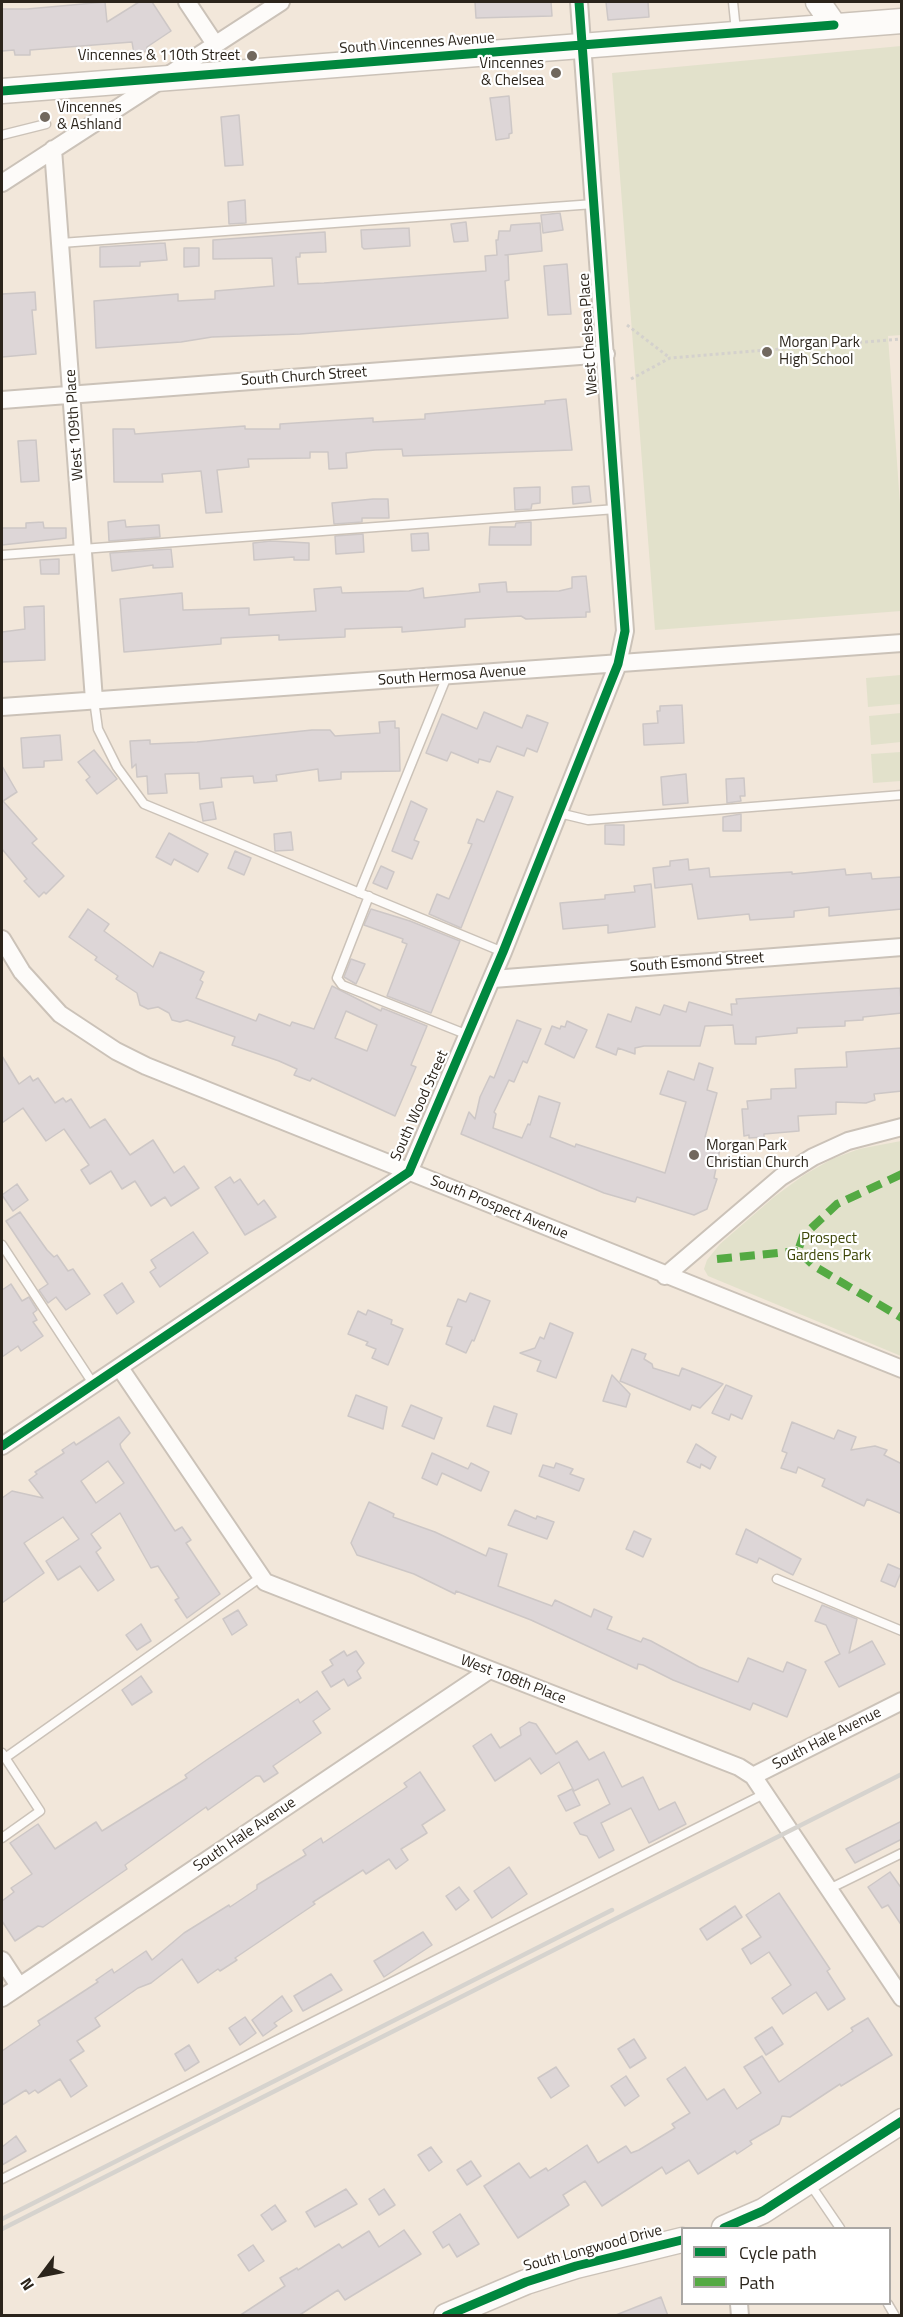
<!DOCTYPE html>
<style>
body{margin:0}
#map{position:relative;width:903px;height:2317px;overflow:hidden;background:#f2e7da;font-family:"Titillium Web",sans-serif}
canvas{display:block}
.frame{position:absolute;inset:0;border:3px solid #2b241b;pointer-events:none}
.legend{position:absolute;left:681px;top:2227px;width:210px;height:78px;box-sizing:border-box;background:#fff;border:2px solid #aaa7a4;margin:0;padding:8px 10px;list-style:none;font-size:18px;color:#2b241b}
.legend li{display:flex;align-items:center;gap:12px;height:30px}
.legend b{width:30px;border:2px solid #aaa7a4}
.north{position:absolute;left:12px;top:2245px;width:60px;height:60px;-webkit-text-stroke:4px #fff;paint-order:stroke;rotate:238deg;font-size:16px;font-weight:700;line-height:24px;text-align:center;color:#2b241b}
.north::after{content:'';display:block;margin:auto;width:21px;height:27px;background:#2b241b;clip-path:polygon(50% 0,100% 100%,50% 72%,0 100%)}
</style>
<div id="map">
<canvas width="903" height="2317"></canvas>
<div class="frame"></div>
<ul class="legend">
<li><b style="height:8px;background:#00873e"></b>Cycle path</li>
<li><b style="height:8px;background:#54aa43"></b>Path</li>
</ul>
<div class="north">N</div>
</div>
<script>
const context = document.querySelector('canvas').getContext('2d');
context.lineJoin = 'round';
function fill(path, color) { context.fillStyle = color; context.fill(path, 'evenodd'); }
const toPath = rows => new Path2D(rows.map(r => 'M' + r).join(''));
function trace(path, color, width, dash) { context.strokeStyle = color; context.lineWidth = width; context.lineCap = dash ? 'butt' : 'round'; context.setLineDash(dash || []); context.stroke(path); }
function drawText(font, color, halo, rows, align = 'center') {
  context.font = font + ' "Titillium Web",sans-serif'; context.lineWidth = 4.5; context.setLineDash([]); context.textBaseline = 'middle'; context.strokeStyle = halo; context.fillStyle = color; for (const [text, x, y, turn = 0] of rows) {
    context.save(); context.translate(x, y); context.rotate((+turn || 0) * Math.PI / 180); context.textAlign = isNaN(turn) ? turn : align; if (halo) context.strokeText(text, 0, 0); context.fillText(text, 0, 0); context.restore();
  }
}
const green = toPath([
 [901,46,902,335,888,336,901,518,901,611,655,630,612,73],
 [901,675,901,704,868,707,866,678],
 [901,713,901,742,871,745,869,716],
 [901,752,901,781,873,783,871,754],
 [901,1141,901,1356,708,1276,704,1269,707,1260,720,1244,774,1197,804,1175,832,1159,859,1149]
]);
const building = toPath([
 [105,2,107,22,139,2,152,2,171,31,147,47,147,51,134,54,132,42,30,50,30,55,15,55,14,50,2,51,2,9,27,9,105,2],
 [475,2,551,2,552,16,476,18,475,2],
 [606,2,648,2,649,17,608,20,606,2],
 [509,96,512,133,509,134,509,138,496,140,490,98,509,96],
 [239,115,243,165,225,166,221,117,239,115],
 [245,200,246,223,229,224,228,202,245,200],
 [560,213,563,230,543,233,541,215,560,213],
 [466,222,468,241,454,242,451,224,466,222],
 [540,223,542,251,505,255,508,255,509,280,505,281,508,318,300,334,212,337,181,342,96,348,94,301,178,294,178,301,215,299,215,291,274,286,272,258,213,259,213,240,325,232,326,252,300,253,300,257,296,257,298,284,324,283,486,271,485,256,497,255,496,240,498,240,499,231,510,231,511,225,540,223],
 [409,228,410,246,364,249,362,247,361,230,409,228],
 [165,243,167,260,140,262,140,266,100,267,100,247,165,243],
 [184,248,199,248,199,266,184,267,184,248],
 [567,264,571,314,548,315,544,266,567,264],
 [35,292,36,310,32,310,36,354,2,357,2,294,35,292],
 [566,399,572,450,403,456,402,449,375,450,346,453,347,468,329,469,328,452,310,452,310,458,248,459,249,467,217,470,222,512,206,513,201,471,162,474,163,482,114,482,113,429,134,429,135,434,245,426,245,429,280,429,280,424,356,419,373,418,373,422,425,419,425,414,545,404,545,401,566,399],
 [36,440,39,481,21,482,18,441,36,440],
 [589,486,591,502,573,504,572,487,589,486],
 [540,487,540,503,532,504,531,509,515,510,514,488,540,487],
 [373,499,388,499,389,518,362,518,362,522,334,524,332,503,373,499],
 [125,520,126,527,159,525,160,537,109,541,108,522,125,520],
 [43,522,44,528,66,528,66,538,2,545,2,528,26,528,26,523,43,522],
 [531,522,531,545,489,545,490,527,515,527,516,523,531,522],
 [428,533,429,550,412,551,411,534,428,533],
 [363,534,364,552,336,554,335,536,363,534],
 [271,541,309,543,309,560,294,560,294,557,254,560,253,543,271,541],
 [171,549,173,567,153,568,153,565,112,571,110,553,171,549],
 [59,559,59,574,41,574,40,560,59,559],
 [586,576,590,612,586,612,586,617,526,619,521,616,465,619,465,627,402,632,402,627,345,629,345,637,279,640,279,635,221,638,221,644,124,652,120,599,182,593,183,610,249,608,249,615,316,611,314,589,341,587,342,593,409,591,423,588,424,598,480,592,479,584,506,582,507,592,559,591,572,588,572,577,586,576],
 [44,606,45,660,2,662,2,632,25,629,24,607,44,606],
 [682,705,684,743,644,745,643,724,658,723,657,711,660,711,660,706,682,705],
 [484,712,522,728,527,715,548,723,537,752,527,748,524,756,497,746,490,762,479,759,478,763,451,752,447,761,426,753,442,714,477,729,484,712],
 [395,721,395,728,399,728,400,771,341,772,341,779,319,781,318,769,276,775,277,781,254,783,253,776,221,778,222,787,200,789,199,773,165,774,167,793,148,794,147,776,137,777,136,764,132,768,130,741,150,740,150,744,197,742,312,730,330,730,335,736,380,733,379,722,395,721],
 [60,735,62,760,44,761,44,767,23,768,21,738,60,735],
 [94,750,117,779,97,794,86,780,90,777,78,762,94,750],
 [2,766,17,792,3,801,37,839,32,843,64,876,46,894,44,892,39,897,24,881,27,879,2,849,2,766],
 [686,774,688,803,663,805,661,777,686,774],
 [744,778,745,796,740,796,741,801,727,803,726,779,744,778],
 [497,791,513,797,461,928,429,914,437,894,449,899,472,844,468,843,477,819,484,822,497,791],
 [411,801,427,809,414,840,419,842,412,859,392,851,411,801],
 [213,802,216,819,203,821,200,804,213,802],
 [741,814,741,831,723,831,723,817,741,814],
 [605,825,624,825,624,845,605,844,605,825],
 [291,832,293,850,275,851,274,834,291,832],
 [169,833,208,854,198,872,174,859,171,865,156,857,169,833],
 [235,851,251,858,244,875,228,868,235,851],
 [688,859,689,870,709,868,710,877,792,872,792,874,845,869,846,875,871,873,872,879,902,877,902,909,829,916,829,907,794,911,794,917,750,920,749,914,698,919,692,884,655,888,653,868,670,866,670,861,688,859],
 [381,866,394,872,387,889,373,883,381,866],
 [651,884,655,927,608,933,608,925,563,929,560,903,605,899,605,895,635,892,634,886,651,884],
 [88,909,109,924,104,931,153,967,160,952,204,972,200,980,203,982,196,998,256,1021,259,1014,290,1026,292,1022,314,1029,332,986,381,1011,382,1008,427,1026,411,1065,416,1067,395,1116,312,1078,310,1081,294,1075,297,1069,279,1061,232,1045,235,1037,187,1020,180,1022,172,1020,169,1013,158,1007,148,1009,140,1005,137,993,116,979,118,976,95,960,97,957,69,937,88,909],
 [346,1011,377,1025,367,1051,335,1038,346,1011],
 [371,909,410,921,460,941,431,1013,387,996,407,944,402,942,403,939,364,925,371,909],
 [351,959,365,964,356,984,344,977,351,959],
 [900,988,902,1013,863,1017,863,1020,845,1021,845,1026,797,1028,797,1033,756,1037,756,1044,735,1044,733,1025,705,1026,700,1046,644,1046,635,1048,635,1054,618,1048,616,1055,596,1047,608,1014,631,1022,636,1007,660,1015,664,1005,686,1012,689,1002,732,1015,731,1004,737,1004,736,999,900,988],
 [517,1020,541,1029,527,1063,523,1061,514,1082,509,1080,494,1112,496,1114,493,1128,522,1138,528,1124,530,1125,539,1096,560,1103,550,1137,575,1147,576,1144,665,1173,686,1102,660,1094,668,1071,694,1080,699,1063,713,1068,707,1090,717,1093,705,1137,721,1144,714,1178,717,1179,707,1209,694,1215,637,1197,635,1202,604,1193,461,1134,469,1112,475,1119,480,1097,490,1076,494,1078,517,1020],
 [567,1021,587,1030,574,1058,545,1044,552,1026,560,1029,561,1026,565,1027,567,1021],
 [902,1048,902,1091,874,1094,875,1100,866,1103,836,1102,836,1114,798,1116,799,1131,764,1134,764,1137,749,1138,749,1135,744,1136,742,1109,748,1109,747,1101,771,1099,771,1089,796,1088,795,1069,847,1067,846,1052,902,1048],
 [2,1056,19,1084,30,1076,33,1081,38,1078,55,1103,63,1098,66,1102,71,1099,90,1128,105,1119,130,1155,153,1140,174,1173,184,1166,199,1188,171,1206,165,1197,151,1206,135,1181,122,1189,111,1171,90,1184,81,1170,89,1165,64,1129,46,1141,23,1108,2,1123,2,1056],
 [230,1177,234,1183,240,1179,258,1205,264,1200,276,1217,245,1235,215,1187,230,1177],
 [17,1184,28,1200,13,1211,2,1195,17,1184],
 [20,1212,47,1250,54,1257,57,1255,68,1271,73,1269,90,1294,66,1310,56,1297,48,1303,39,1290,48,1284,6,1221,20,1212],
 [193,1232,208,1253,160,1287,150,1272,156,1268,151,1260,193,1232],
 [122,1283,134,1302,117,1314,104,1295,122,1283],
 [11,1284,22,1301,29,1297,37,1310,33,1313,37,1320,33,1322,43,1336,21,1351,18,1346,2,1357,2,1290,11,1284],
 [470,1293,490,1301,474,1341,472,1340,466,1353,446,1344,452,1327,447,1326,458,1299,466,1302,470,1293],
 [368,1310,392,1320,391,1324,403,1329,388,1365,372,1358,376,1349,366,1345,368,1342,348,1334,358,1311,366,1315,368,1310],
 [550,1323,573,1333,556,1378,537,1371,541,1361,520,1353,535,1348,540,1337,544,1339,550,1323],
 [632,1349,646,1354,644,1359,652,1364,653,1368,679,1376,682,1368,723,1384,700,1408,692,1405,690,1410,620,1381,632,1349],
 [612,1375,630,1394,626,1407,603,1401,612,1375],
 [726,1385,752,1396,742,1419,731,1414,729,1420,712,1413,726,1385],
 [356,1395,387,1407,383,1429,348,1416,356,1395],
 [411,1405,442,1418,434,1439,402,1426,411,1405],
 [494,1406,517,1414,511,1434,487,1426,494,1406],
 [119,1417,130,1433,120,1444,121,1448,175,1531,182,1527,191,1540,186,1543,220,1594,187,1618,175,1600,179,1598,158,1566,151,1568,120,1513,91,1534,101,1548,96,1552,114,1580,98,1591,80,1566,58,1580,46,1561,79,1539,63,1517,24,1543,44,1573,2,1603,2,1498,12,1491,43,1498,29,1480,37,1474,35,1472,64,1453,62,1450,74,1442,76,1445,119,1417],
 [108,1461,124,1483,96,1503,81,1481,108,1461],
 [792,1422,834,1439,838,1430,856,1437,851,1450,875,1446,887,1450,884,1455,902,1464,902,1514,867,1499,864,1506,822,1486,825,1479,798,1467,796,1473,781,1468,787,1453,782,1451,792,1422],
 [696,1444,716,1457,710,1469,701,1464,700,1468,687,1462,696,1444],
 [432,1453,468,1469,471,1463,489,1472,481,1491,442,1473,437,1485,422,1478,432,1453],
 [556,1463,573,1469,570,1474,584,1479,579,1491,539,1476,543,1465,554,1468,556,1463],
 [369,1502,394,1514,393,1517,435,1532,486,1556,489,1548,507,1554,498,1586,552,1606,555,1600,591,1617,594,1609,612,1617,607,1629,641,1642,643,1638,651,1641,699,1667,738,1682,748,1658,783,1672,787,1662,806,1670,787,1717,753,1703,750,1710,673,1680,643,1665,638,1664,637,1669,531,1620,456,1591,455,1594,414,1574,357,1555,351,1543,369,1502],
 [515,1510,536,1519,537,1516,554,1522,547,1539,508,1525,515,1510],
 [746,1529,801,1559,793,1575,759,1558,757,1563,736,1554,746,1529],
 [634,1531,651,1539,643,1557,626,1549,634,1531],
 [888,1564,902,1570,895,1587,881,1581,888,1564],
 [822,1605,857,1619,849,1653,872,1641,885,1664,839,1687,825,1662,840,1654,826,1625,815,1621,822,1605],
 [238,1610,247,1625,232,1635,223,1619,238,1610],
 [141,1624,151,1641,137,1650,126,1635,141,1624],
 [344,1651,347,1656,356,1651,364,1663,357,1671,361,1678,348,1686,344,1679,331,1687,322,1672,333,1665,330,1660,344,1651],
 [141,1676,152,1692,132,1705,122,1690,141,1676],
 [317,1691,330,1709,313,1721,321,1733,273,1766,278,1773,264,1782,260,1776,256,1776,208,1810,206,1807,125,1865,127,1869,43,1927,38,1926,15,1941,2,1921,2,1901,14,1892,11,1888,32,1874,10,1843,38,1824,55,1849,96,1822,102,1831,187,1778,185,1775,208,1759,298,1699,300,1703,317,1691],
 [529,1722,536,1724,556,1754,577,1741,589,1760,604,1752,622,1787,643,1777,659,1810,675,1802,686,1824,649,1843,631,1808,601,1823,614,1850,599,1858,587,1836,580,1834,574,1823,610,1804,598,1779,574,1791,559,1762,541,1774,530,1758,495,1781,473,1746,491,1734,500,1748,521,1735,520,1728,529,1722],
 [420,1772,445,1810,422,1825,427,1833,401,1849,408,1860,396,1869,389,1859,366,1874,363,1870,313,1902,315,1904,235,1958,237,1960,220,1971,218,1969,198,1983,182,1959,151,1983,138,1988,95,2018,100,2026,77,2041,84,2051,70,2060,87,2086,71,2097,60,2079,38,2093,35,2090,29,2094,26,2090,2,2105,2,2051,40,2025,38,2021,98,1982,96,1980,112,1969,114,1973,146,1951,152,1960,184,1933,229,1905,230,1907,257,1889,257,1885,306,1855,303,1850,321,1838,323,1843,407,1787,404,1783,420,1772],
 [572,1789,580,1805,566,1811,558,1796,572,1789],
 [902,1821,902,1839,855,1863,846,1849,902,1821],
 [509,1867,527,1894,492,1918,474,1891,509,1867],
 [890,1872,902,1889,902,1926,888,1905,882,1908,868,1887,890,1872],
 [459,1887,469,1900,456,1910,446,1896,459,1887],
 [779,1893,830,1969,827,1971,845,1999,828,2010,816,1992,783,2014,772,1998,791,1985,769,1952,751,1964,742,1949,761,1937,746,1915,779,1893],
 [735,1906,742,1917,707,1940,700,1929,735,1906],
 [423,1932,432,1945,384,1977,374,1961,423,1932],
 [331,1974,342,1990,303,2011,294,1996,331,1974],
 [282,1996,292,2011,274,2023,277,2026,263,2036,252,2020,282,1996],
 [245,2017,256,2033,240,2045,229,2028,245,2017],
 [868,2018,892,2055,841,2086,840,2084,790,2117,782,2116,779,2124,750,2141,752,2144,737,2154,735,2151,698,2174,689,2160,666,2174,662,2167,602,2206,585,2181,563,2195,569,2205,518,2238,484,2186,519,2163,530,2178,546,2168,548,2171,587,2145,598,2163,626,2146,631,2153,639,2150,675,2128,672,2124,690,2113,667,2079,685,2067,707,2100,724,2089,737,2109,761,2093,744,2067,762,2056,779,2082,853,2031,851,2028,868,2018],
 [772,2027,783,2044,766,2055,755,2038,772,2027],
 [634,2039,646,2058,630,2068,618,2049,634,2039],
 [189,2045,199,2062,185,2071,175,2054,189,2045],
 [556,2067,569,2086,551,2098,538,2078,556,2067],
 [626,2076,639,2096,625,2106,611,2086,626,2076],
 [16,2136,26,2151,2,2165,2,2147,16,2136],
 [431,2147,442,2162,429,2171,418,2155,431,2147],
 [471,2161,481,2176,467,2185,457,2170,471,2161],
 [346,2189,357,2204,315,2227,306,2212,346,2189],
 [384,2189,395,2205,379,2215,369,2199,384,2189],
 [275,2205,286,2221,272,2230,261,2215,275,2205],
 [460,2214,479,2244,457,2257,449,2244,443,2248,433,2232,460,2214],
 [404,2230,421,2254,345,2300,338,2290,298,2316,239,2316,285,2286,280,2278,297,2268,298,2270,339,2244,342,2248,369,2231,379,2247,404,2230],
 [253,2245,264,2261,249,2271,238,2255,253,2245],
 [661,2297,668,2316,617,2316,616,2315,661,2297]
]);
const path = toPath([
 [627,325,670,358],
 [631,379,670,358,902,339]
]);
const lane = toPath([
 [733,2,736,31],
 [2,135,46,124],
 [61,243,594,204],
 [2,555,616,509],
 [94,700,98,729,117,767,144,804,503,952],
 [559,813,588,820,902,795],
 [359,893,447,676],
 [369,896,337,978,342,985,468,1035],
 [2,1245,94,1385],
 [777,1579,902,1631],
 [2,1753,40,1811,2,1838],
 [5,1758,261,1577],
 [829,1889,902,1853],
 [2,2179,766,1793],
 [810,2184,840,2228],
 [888,2304,895,2316]
]);
const street = toPath([
 [187,2,215,44],
 [53,149,94,700],
 [2,183,281,2],
 [2,400,606,354],
 [2,707,902,643],
 [2,939,22,972,60,1014,116,1051,146,1066,902,1369],
 [493,979,902,947],
 [665,1276,781,1177,813,1157,848,1141,902,1127],
 [120,1368,265,1582,739,1767,753,1776,902,1998],
 [2,1446,409,1172,503,952,618,664,625,631,579,2],
 [753,1776,902,1701],
 [2,1960,19,1986],
 [2,1998,488,1671],
 [739,2304,740,2316]
]);
const secondary = toPath([
 [818,2,834,25],
 [2,91,902,21],
 [724,2228,763,2211,902,2121],
 [446,2316,526,2282,576,2266,682,2240]
]);
const rail = toPath([
 [2,2219,612,1910],
 [2,2229,902,1774]
]);
const quiet = toPath([
 [902,1174,837,1204,803,1236,798,1251,814,1266,902,1318],
 [717,1259,798,1251]
]);
const cycleway = toPath([
 [2,91,834,25],
 [2,1446,409,1172,503,952,618,664,625,631,579,2],
 [724,2228,763,2211,902,2121],
 [446,2316,526,2282,576,2266,682,2240]
]);
const markers = [
 [252,56,6,"#71685e"],
 [556,73,6,"#71685e"],
 [45,117,6,"#71685e"],
 [767,352,6,"#71685e"],
 [694,1155,6,"#71685e"]
];
const streetNames = [
 ["South Vincennes Avenue",417,44,-4],
 ["West Chelsea Place",589,334,-94],
 ["South Church Street",304,377,-4],
 ["West 109th Place",75,425,-94],
 ["South Hermosa Avenue",452,676,-4],
 ["South Esmond Street",697,963,-4],
 ["South Wood Street",420,1106,-66],
 ["South Prospect Avenue",499,1208,22],
 ["West 108th Place",513,1680,21],
 ["South Hale Avenue",827,1739,-27],
 ["South Hale Avenue",245,1835,-34],
 ["South Longwood Drive",593,2249,-15]
];
const poiNames = [
 ["Vincennes & 110th Street",240,56,"right"],
 ["Vincennes",544,64,"right"],
 ["& Chelsea",544,81,"right"],
 ["Vincennes",57,108],
 ["& Ashland",57,125],
 ["Morgan Park",779,343],
 ["High School",779,360],
 ["Morgan Park",706,1146],
 ["Christian Church",706,1163]
];
const parkNames = [
 ["Prospect",829,1239],
 ["Gardens Park",829,1256]
];
fill(green, '#e2e1cb');
fill(building, '#ddd6d7');
trace(building, '#cdc7c6', 1.5);
trace(lane, '#cbc2b8', 11);
trace(street, '#cbc2b8', 20);
trace(secondary, '#cbc2b8', 27);
trace(path, '#d4d1cd', 3, [3, 3]);
trace(lane, '#fdfbf9', 8);
trace(street, '#fdfbf9', 16);
trace(secondary, '#fdfbf9', 24);
trace(rail, '#d6d3ce', 4.5);
trace(quiet, '#54aa43', 8, [15, 8]);
trace(cycleway, '#00873e', 9);
for (const [x, y, r, color] of markers) { const dot = new Path2D(); dot.arc(x, y, r, 0, 2 * Math.PI); context.fillStyle = color; context.fill(dot); trace(dot, '#fff', 2); }
drawText('15px', '#2b241b', '#fff', streetNames);
drawText('15px', '#2b241b', '#fff', poiNames, 'left');
drawText('15px', '#3d4607', '#fff', parkNames);
</script>
